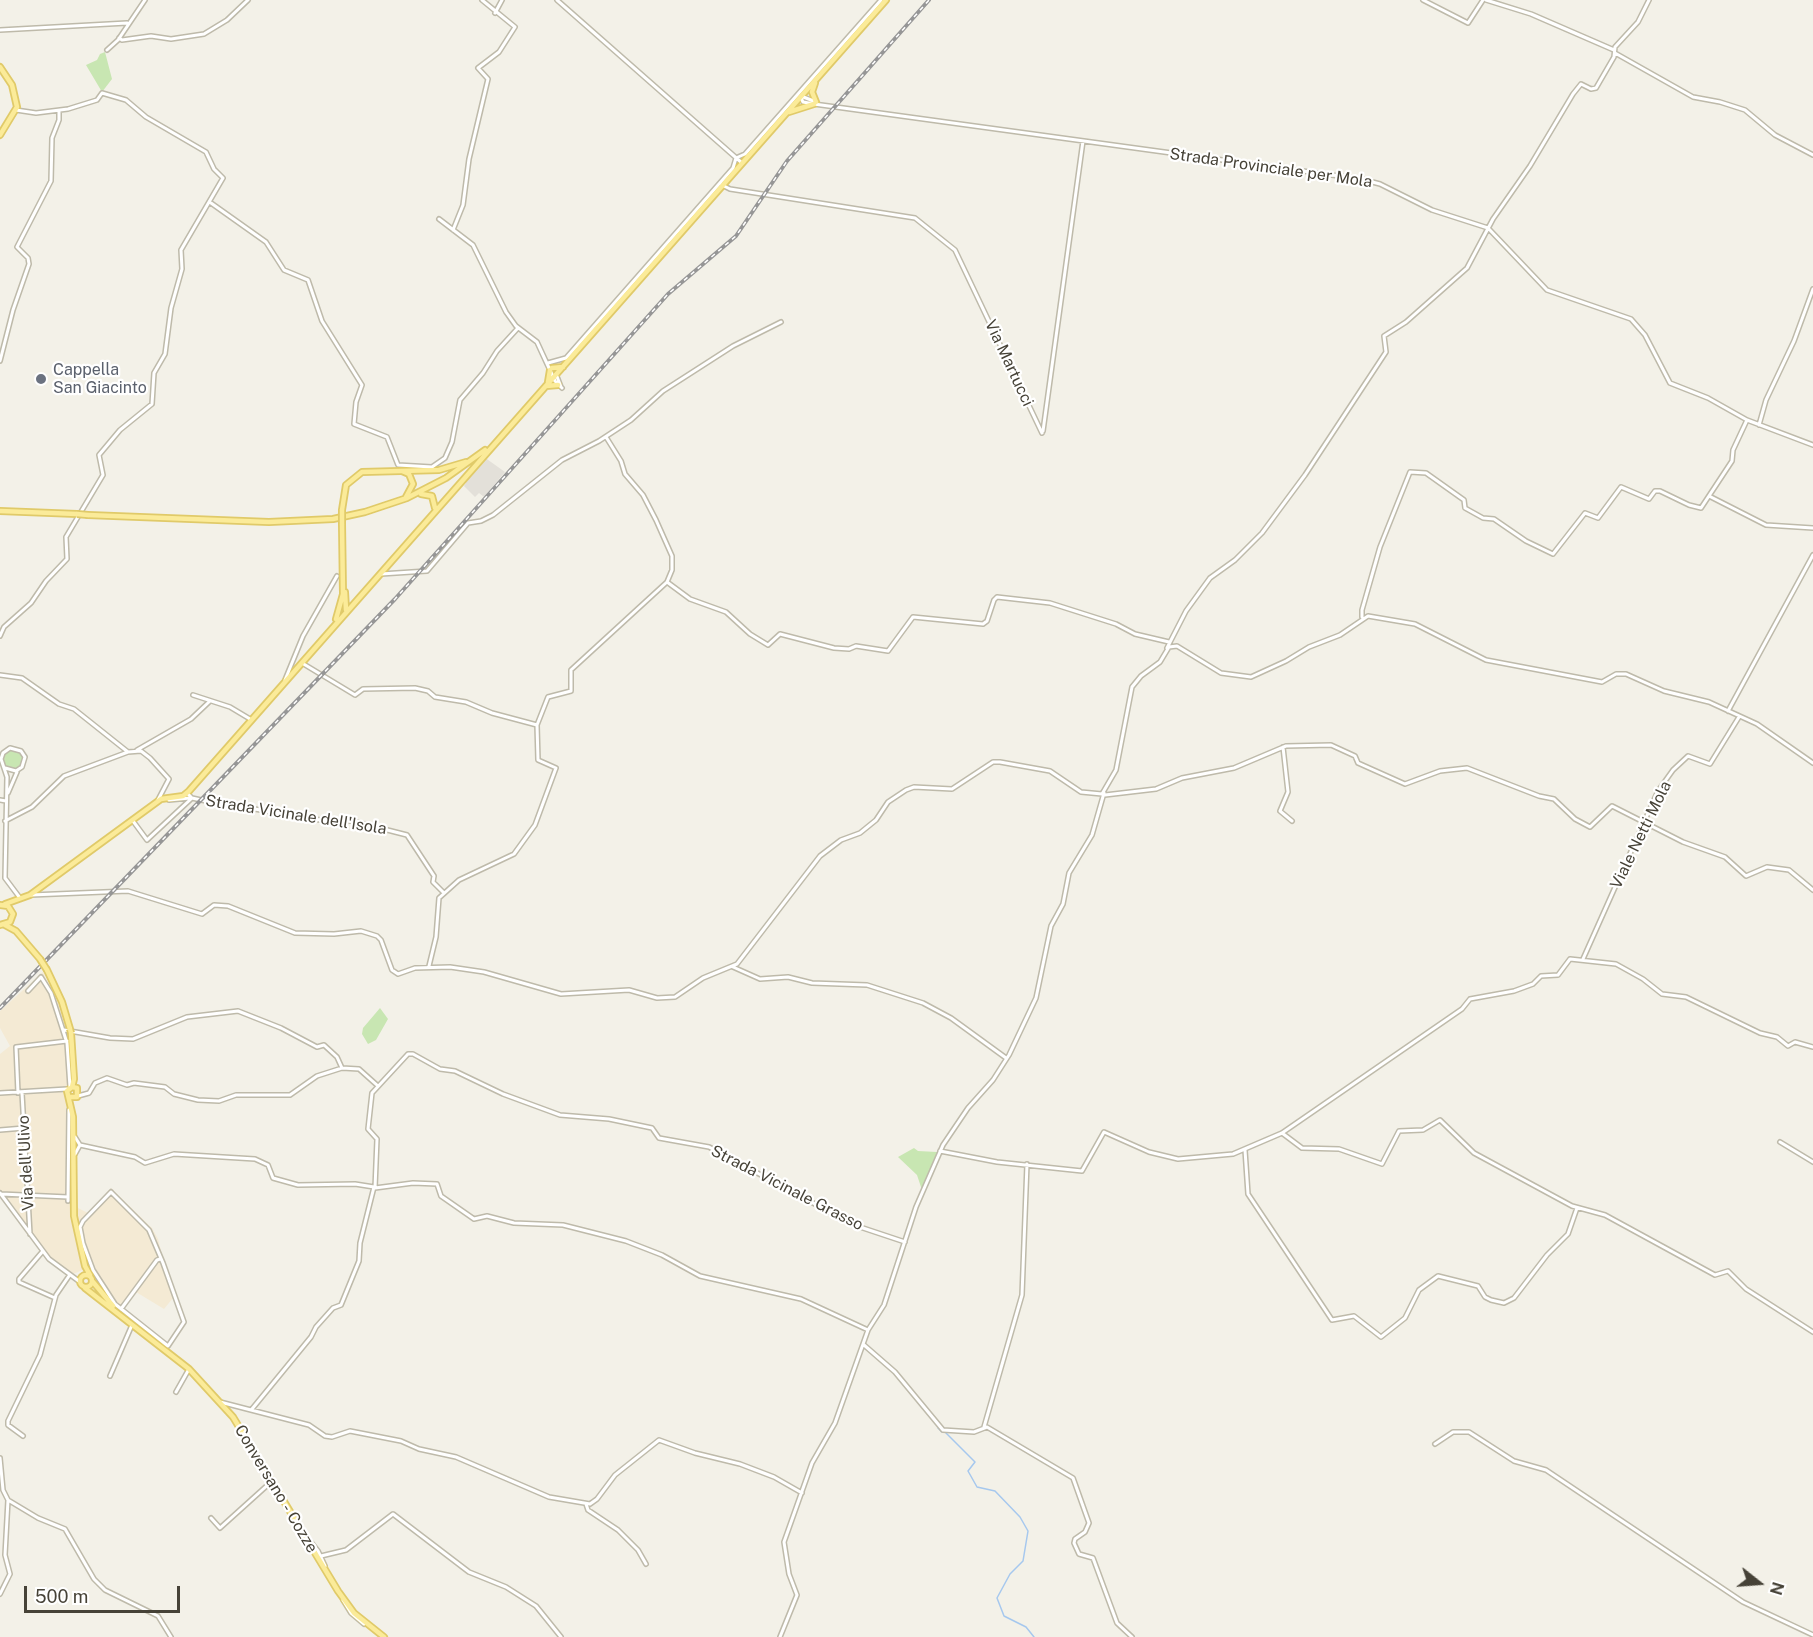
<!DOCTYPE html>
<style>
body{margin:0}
#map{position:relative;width:1813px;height:1637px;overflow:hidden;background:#f3f1e8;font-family:"Public Sans",sans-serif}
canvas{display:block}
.north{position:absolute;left:1729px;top:1553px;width:60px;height:60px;-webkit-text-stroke:4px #fff;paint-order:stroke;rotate:107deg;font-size:16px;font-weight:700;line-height:24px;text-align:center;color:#464237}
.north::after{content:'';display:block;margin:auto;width:21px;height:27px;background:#464237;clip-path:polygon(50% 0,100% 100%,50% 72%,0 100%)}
.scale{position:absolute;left:24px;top:1586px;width:156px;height:27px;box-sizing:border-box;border:3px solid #464237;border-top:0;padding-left:8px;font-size:18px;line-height:21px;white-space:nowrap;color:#464237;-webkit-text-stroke:4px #fff;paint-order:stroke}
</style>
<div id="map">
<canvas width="1813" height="1637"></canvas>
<div class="north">N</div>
<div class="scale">500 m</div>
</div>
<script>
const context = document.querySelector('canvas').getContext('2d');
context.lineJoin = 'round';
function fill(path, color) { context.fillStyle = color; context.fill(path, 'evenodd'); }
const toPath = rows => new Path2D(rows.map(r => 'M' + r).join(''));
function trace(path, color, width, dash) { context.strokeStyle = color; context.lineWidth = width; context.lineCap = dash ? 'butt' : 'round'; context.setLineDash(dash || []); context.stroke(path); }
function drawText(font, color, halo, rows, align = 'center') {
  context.font = font + ' "Public Sans",sans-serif'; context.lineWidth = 4.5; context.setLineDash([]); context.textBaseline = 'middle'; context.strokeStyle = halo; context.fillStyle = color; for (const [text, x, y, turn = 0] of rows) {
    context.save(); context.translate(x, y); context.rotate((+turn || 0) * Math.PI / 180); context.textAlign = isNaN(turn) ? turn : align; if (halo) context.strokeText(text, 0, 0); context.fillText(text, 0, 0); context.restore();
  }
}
const commercial = toPath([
 [43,972,62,1011,71,1055,71,1196,76,1207,88,1213,111,1188,152,1228,158,1239,173,1298,164,1309,136,1292,121,1311,109,1298,89,1267,71,1275,52,1259,0,1190,0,1054,10,1046,0,1028,0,1011]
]);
const industrial = toPath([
 [484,457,505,472,484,497,479,493,475,497,464,486,466,483,463,481]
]);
const green = toPath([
 [105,52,112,79,102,92,86,65,97,60,100,54],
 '3 760a10 10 0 1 1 20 0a10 10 0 1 1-20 0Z',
 [380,1008,388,1019,376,1040,368,1044,362,1034,363,1028],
 [914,1148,918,1151,937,1152,938,1155,922,1190,917,1175,898,1157]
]);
const stream = toPath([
 [938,1428,942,1432],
 [944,1431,975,1462,968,1471,977,1487,995,1491,1020,1517,1028,1531,1023,1561,1010,1574,997,1598,1004,1616,1026,1627,1034,1637]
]);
const minor = toPath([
 [557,0,742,163],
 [1423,0,1468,23,1483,0],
 [1486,0,1531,14,1614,50],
 [495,13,502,0],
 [0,30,127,23],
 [119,38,122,40,151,36,171,39,204,34,227,20,248,0],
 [107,50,118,40,145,0],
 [1615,53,1693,97,1720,102,1745,110,1775,135,1813,155],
 [801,96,816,102],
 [801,98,803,102,814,104,1361,179,1380,184,1432,210,1488,228,1547,290,1631,319,1645,335,1670,383,1708,398,1747,420,1813,445],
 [736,158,745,154,881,0],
 [722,185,730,189,915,218,955,250,1042,433],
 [211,203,266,242,284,270,308,280,322,321,362,385,356,402,354,424,387,437,398,465,432,467,445,458,452,442,460,400,483,373,497,351,518,328],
 [439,219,473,245,506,312,516,326,537,342,555,381,562,388],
 [453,230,463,205,469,159,488,79,478,68,499,52,515,27,482,0],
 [0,361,13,310,29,264,28,258,17,247,51,181,52,138,59,120,59,111],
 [548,363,566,358,733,168,736,158],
 [556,374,561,387],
 [1759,425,1766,400,1794,341,1813,289],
 [1043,431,1083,141],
 [1709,496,1766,525,1813,528],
 [381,574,427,571,468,523,481,521,493,515,562,460,599,441,631,420,663,391,733,346,781,322],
 [667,582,690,599,726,612,750,634,768,645,780,634,834,648,849,649,856,646,888,651,913,617,983,624,987,621,994,600,997,597,1050,603,1116,624,1135,634,1169,642],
 [1362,617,1362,610,1380,547,1410,472,1426,473,1464,500,1465,508,1483,518,1494,519,1526,541,1553,554,1585,513,1598,518,1621,487,1649,499,1655,491,1660,491,1689,505,1701,508,1732,461,1733,450,1747,420],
 [0,636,4,627,31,603,46,581,67,559,66,537,103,475,99,455,120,430,152,404,154,373,165,354,171,308,182,269,181,250,223,178,214,169,206,152,146,117,126,100,102,93,97,100,68,109,36,113,16,110],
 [1167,648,1186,611,1210,578,1235,560,1262,533,1305,475,1386,352,1384,336,1406,322,1467,268,1493,219,1530,166,1573,94,1581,84,1591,89,1596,88,1614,57,1615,47,1638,22,1649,0],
 [302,663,355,695,363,689,415,688,428,691,435,697,466,702,492,713,537,725,548,697,571,691,571,670,667,582,672,570,672,556,656,520,643,495,625,474,621,461,606,437],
 [0,675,22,678,59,704,74,709,128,752,141,751,150,758,169,779,158,800],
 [285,680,303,636,337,576],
 [193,695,230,707,250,719],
 [1728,711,1813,555],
 [1283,747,1288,792,1280,811,1292,821],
 [137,750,191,719,210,701],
 [5,768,16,771,22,767,25,757,21,751,10,748,3,753,1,759,7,777,5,878,20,898],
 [8,793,17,772],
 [187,793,192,798,201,800,320,820,352,821,407,835,434,876,433,882,444,893],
 [1105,795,1156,789,1182,778,1234,768,1286,746,1331,745,1355,756,1358,763,1405,784,1440,771,1467,768,1539,796,1554,799,1575,819,1590,827,1612,806,1683,842,1725,857,1746,876,1767,867,1789,870,1813,890],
 [0,800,6,801],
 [169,800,190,798],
 [5,821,32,807,64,776,128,752],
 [133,821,147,840,192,798],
 [31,895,128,891,202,914,214,905,228,906,295,933,334,934,361,931,377,936,381,940,392,970,398,974,415,968,450,967,484,972,561,994,629,990,657,998,675,997,703,978,737,964,820,856,841,840,860,833,876,820,888,802,906,790,914,787,952,789,993,762,1000,762,1050,771,1081,792,1102,794,1116,770,1132,687,1141,676,1160,662,1169,647,1177,646,1221,673,1251,677,1286,661,1309,647,1340,635,1368,616,1415,624,1486,660,1602,682,1616,674,1626,674,1664,691,1709,702,1757,724,1813,763],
 [1583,959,1658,791,1673,770,1688,756,1710,764,1739,717],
 [429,966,436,937,439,898,459,880,514,854,535,825,556,768,538,760,537,725],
 [733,967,760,979,788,977,812,983,867,985,923,1003,951,1018,1006,1058],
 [28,991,41,977,51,993,67,1043,70,1087],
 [64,1030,110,1038,133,1039,187,1017,238,1011,281,1028,317,1047,324,1045,337,1057,342,1068],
 [0,1093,67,1089],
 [18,1093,16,1047,67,1041],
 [22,1093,30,1234],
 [78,1096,89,1093,95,1083,107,1078,127,1085,134,1083,165,1087,174,1094,198,1100,219,1101,236,1095,290,1095,317,1076,342,1068,359,1069,378,1086],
 [0,1130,24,1128],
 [1282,1133,1302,1148,1339,1149,1382,1164,1399,1131,1423,1130,1440,1120,1474,1153,1572,1206,1605,1215,1715,1275,1728,1271,1746,1289,1813,1332],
 [75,1137,80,1145,75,1154],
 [1780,1142,1813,1162],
 [80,1145,135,1157,145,1163,174,1154,255,1159,268,1165,273,1178,298,1185,355,1184,374,1187,360,1243,359,1261,341,1305,333,1308,316,1327,311,1337,252,1409],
 [1245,1150,1248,1194,1332,1320,1354,1316,1381,1337,1405,1318,1419,1290,1438,1276,1478,1286,1485,1297,1491,1300,1504,1303,1514,1298,1547,1255,1568,1234,1577,1208],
 [940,1151,997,1162,1082,1171,1104,1132,1149,1152,1178,1159,1233,1154,1282,1133,1462,1009,1470,999,1514,991,1533,984,1541,976,1558,975,1570,959,1616,964,1643,979,1662,994,1686,997,1760,1033,1777,1037,1788,1046,1795,1042,1813,1047],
 [111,1192,149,1230,163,1263,184,1322,168,1346,115,1304,93,1270,83,1243,80,1227,83,1221,111,1192],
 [0,1193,49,1259,80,1282],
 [1,1194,68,1197],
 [68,1201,69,1110],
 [43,1251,19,1279,19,1282,55,1298],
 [121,1309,157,1260,160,1259],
 [868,1330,801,1299,700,1276,662,1255,626,1241,563,1225,514,1223,487,1216,474,1219,441,1196,437,1184,413,1183,375,1188,377,1139,368,1129,372,1093,408,1054,413,1054,440,1069,455,1071,503,1094,560,1115,609,1119,652,1128,659,1138,709,1147,854,1225,905,1242],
 [864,1345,895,1372,943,1430,974,1432,987,1427,1073,1478,1089,1523,1085,1532,1075,1539,1074,1543,1079,1554,1093,1558,1117,1623,1132,1637],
 [110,1376,132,1325],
 [176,1392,189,1369],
 [220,1402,309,1425,325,1436,332,1437,350,1431,401,1441,419,1449,456,1457,549,1497,590,1504,597,1499,615,1475,659,1440,695,1453,740,1464,774,1477,802,1493],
 [984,1427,1022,1295,1027,1164],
 [23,1436,8,1425,8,1421,40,1355,56,1295,69,1276],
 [1435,1444,1453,1432,1469,1432,1514,1461,1546,1470,1743,1602,1813,1635],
 [0,1458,3,1490,8,1500,38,1518,65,1529,94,1579,105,1590,158,1616,171,1637],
 [586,1504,588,1510,618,1530,638,1550,646,1564],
 [211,1518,220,1528,271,1482],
 [307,1537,318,1551,325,1566],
 [321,1556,346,1550,393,1514,469,1572,506,1587,536,1606,561,1637],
 [0,1594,10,1574,5,1555,8,1500],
 [343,1600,351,1613,364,1624],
 [780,1637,797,1595,789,1574,784,1542,812,1463,835,1423,868,1330,884,1305,916,1207,943,1145,968,1108,993,1080,1009,1055,1036,998,1051,926,1063,904,1069,873,1092,835,1104,793]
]);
const major = toPath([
 [0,67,12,85,17,107,0,135],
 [815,83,812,92,816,102],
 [789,112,814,104],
 [552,368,563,367],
 [548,382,550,370],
 [546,386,558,385],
 [402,471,409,474,413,484,406,497],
 [421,494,432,496,435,508],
 [342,510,346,485,362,472,439,470,466,462],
 [0,511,77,514],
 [88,515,269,522,333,519,365,512,407,498,446,478,485,450],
 [345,592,346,610],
 [336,619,343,594,342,524],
 [161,799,183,796,189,791,886,0],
 [5,904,30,895,161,799],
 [0,905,8,906,13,914,10,922,0,925],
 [5,925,16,931,40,959],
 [47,970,62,1002,70,1029],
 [71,1033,74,1079,72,1087],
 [69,1097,77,1097,77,1088,72,1087,67,1091,73,1117,74,1216,85,1266,90,1275],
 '80 1281a6 6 0 1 1 12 0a6 6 0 1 1-12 0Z',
 [93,1282,113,1306],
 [85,1288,189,1369,233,1417,338,1591,354,1613,384,1637]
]);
const rail = toPath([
 [0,1008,395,599,668,294,736,236,787,161,929,0]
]);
const majorBridge = toPath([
 [342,510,342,524],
 [77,514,88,515],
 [40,959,47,970],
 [70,1029,71,1033]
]);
const markers = [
 [41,379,6,"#6b7280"]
];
const streetNames = [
 ["Strada Provinciale per Mola",1271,168,8],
 ["Via Martucci",1009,363,65],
 ["Strada Vicinale dell'Isola",296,815,9],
 ["Viale Netti Mola",1641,835,-64],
 ["Via dell'Ulivo",26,1163,-93],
 ["Strada Vicinale Grasso",787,1188,27],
 ["Conversano - Cozze",276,1489,59]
];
const worshipNames = [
 ["Cappella",53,370],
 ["San Giacinto",53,388]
];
fill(commercial, '#f4ead4');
fill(industrial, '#e3e0d9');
fill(green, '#c8e6b2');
trace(stream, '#a6c8ee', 1.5);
trace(minor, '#bebaaa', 6);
trace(major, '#e0ca69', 8);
trace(minor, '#fff', 3);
trace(major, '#fbeb99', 4.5);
trace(rail, '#969696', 4);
trace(rail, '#fff', 1.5, [4.5]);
trace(majorBridge, '#e0ca69', 8, []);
trace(majorBridge, '#fbeb99', 4.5);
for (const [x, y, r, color] of markers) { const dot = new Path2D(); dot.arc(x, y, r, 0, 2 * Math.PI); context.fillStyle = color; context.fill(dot); trace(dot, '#fff', 2); }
drawText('16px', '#464237', '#fff', streetNames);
drawText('16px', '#5b616d', '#fff', worshipNames, 'left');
</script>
